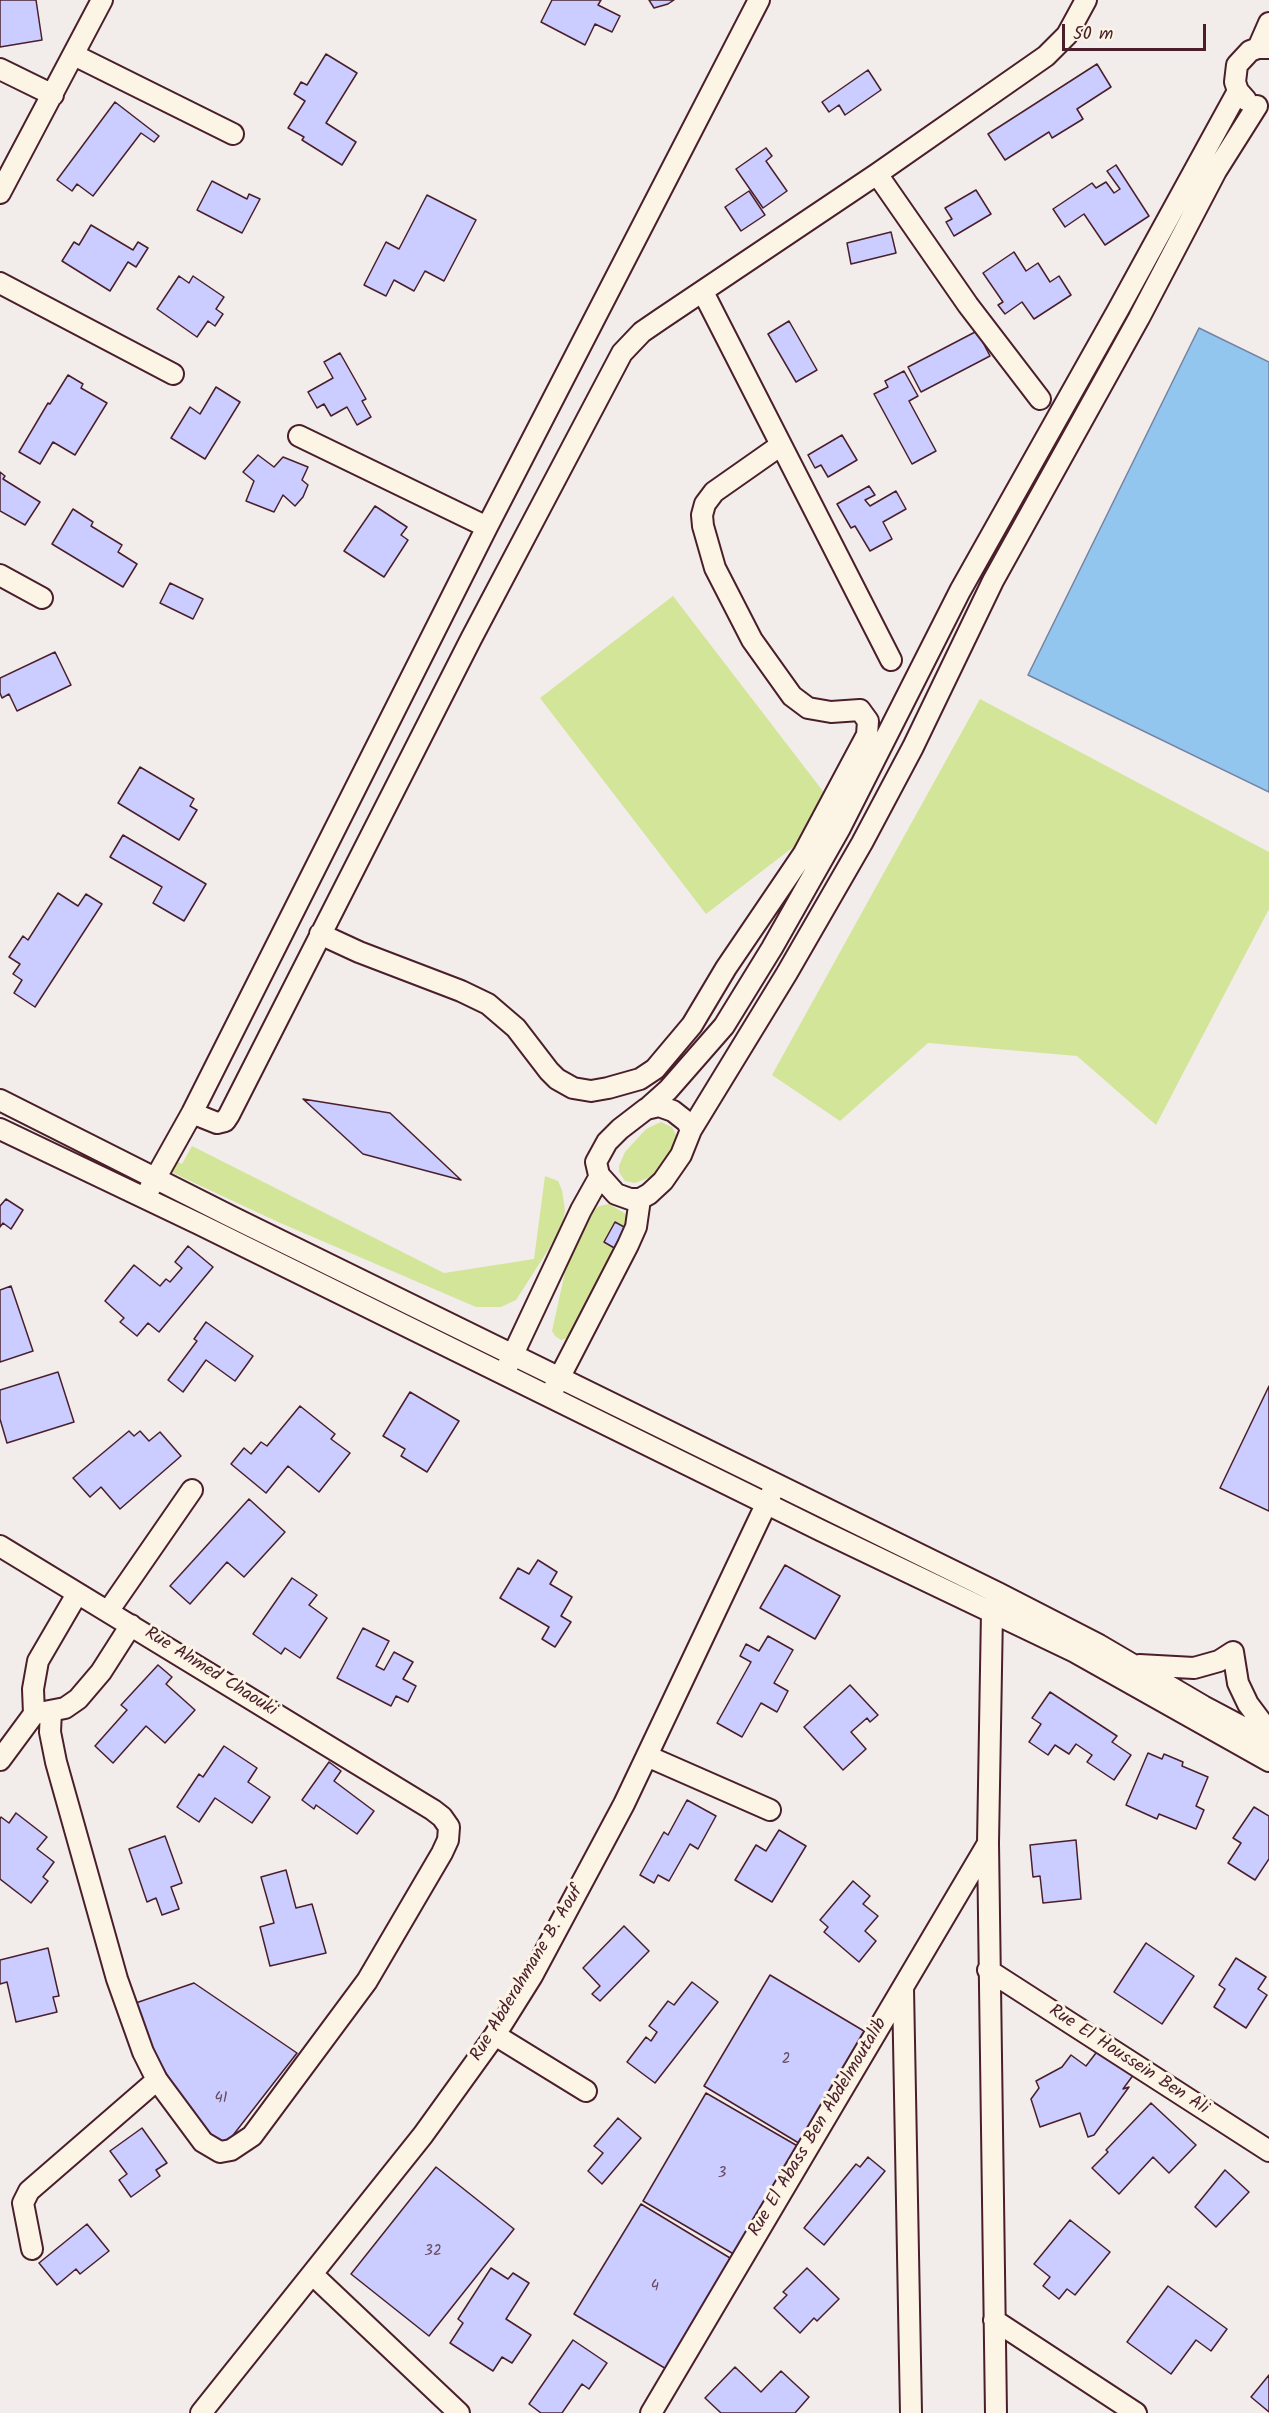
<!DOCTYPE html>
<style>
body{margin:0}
#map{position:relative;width:1269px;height:2413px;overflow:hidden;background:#f2edea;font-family:Kalam,sans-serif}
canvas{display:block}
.scale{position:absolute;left:1062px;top:24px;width:144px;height:27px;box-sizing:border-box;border:3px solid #4a1f2b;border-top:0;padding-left:8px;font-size:18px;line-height:21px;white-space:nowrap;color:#4a1f2b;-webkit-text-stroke:4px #fcf5e5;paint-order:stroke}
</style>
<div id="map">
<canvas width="1269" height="2413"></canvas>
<div class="scale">50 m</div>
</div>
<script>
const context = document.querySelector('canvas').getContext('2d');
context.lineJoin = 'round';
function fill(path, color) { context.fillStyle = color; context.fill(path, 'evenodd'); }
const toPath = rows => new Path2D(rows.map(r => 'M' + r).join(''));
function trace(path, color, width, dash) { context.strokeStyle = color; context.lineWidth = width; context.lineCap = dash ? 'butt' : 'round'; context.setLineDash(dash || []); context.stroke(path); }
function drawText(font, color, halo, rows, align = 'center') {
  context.font = font + ' Kalam,sans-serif'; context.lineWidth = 6; context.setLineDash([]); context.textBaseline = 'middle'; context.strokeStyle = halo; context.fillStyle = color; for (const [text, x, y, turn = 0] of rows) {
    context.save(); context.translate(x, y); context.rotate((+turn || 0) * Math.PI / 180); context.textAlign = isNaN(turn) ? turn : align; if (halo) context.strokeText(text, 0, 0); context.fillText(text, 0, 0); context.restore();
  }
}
const green = toPath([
 [673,596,839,812,706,914,540,698],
 [980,699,1269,852,1269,909,1156,1125,1077,1056,928,1043,840,1121,772,1075],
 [661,1122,672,1127,677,1137,671,1157,660,1170,651,1177,635,1183,625,1181,619,1172,619,1166,625,1152,646,1129],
 [192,1146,444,1273,534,1259,545,1176,558,1181,562,1190,565,1210,563,1221,550,1247,516,1300,501,1307,476,1307,278,1222,171,1172,176,1161,182,1164],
 [609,1204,626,1214,628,1218,626,1228,605,1242,616,1249,568,1338,561,1340,555,1336,552,1331,567,1263,594,1210,599,1206]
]);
const water = toPath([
 [1199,328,1269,362,1269,792,1028,675,1199,328]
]);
const building = toPath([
 [0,0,36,0,42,40,0,47,0,0],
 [552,0,601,0,598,5,620,16,612,32,595,24,585,45,541,22,552,0],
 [649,0,674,0,668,4,654,8,649,0],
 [326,54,357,73,326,123,356,142,342,165,302,140,304,137,288,128,305,101,294,94,301,82,307,85,326,54],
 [1097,64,1111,87,1077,109,1083,119,1052,138,1049,132,1005,160,988,134,1097,64],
 [868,70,881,90,845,115,839,105,829,112,822,102,868,70],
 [115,102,159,136,154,142,141,133,93,196,77,184,72,191,57,180,115,102],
 [766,148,772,156,766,161,787,191,763,208,736,169,766,148],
 [1116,165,1149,216,1105,245,1084,214,1065,227,1053,209,1092,183,1096,188,1106,182,1114,193,1120,189,1107,171,1116,165],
 [212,181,247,199,249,194,260,199,242,233,197,210,212,181],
 [976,190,991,214,954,236,946,222,952,219,945,208,976,190],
 [749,191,765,215,741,231,725,207,749,191],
 [427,195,476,220,444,281,425,271,414,291,394,280,386,296,364,285,386,242,399,249,427,195],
 [91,225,133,250,138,242,148,248,136,267,128,262,110,291,62,261,74,242,79,245,91,225],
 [891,232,896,253,851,264,847,243,891,232],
 [1014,252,1026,271,1038,263,1050,282,1059,276,1071,295,1034,319,1022,302,1005,314,998,305,1003,302,983,273,1014,252],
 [179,276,189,283,193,276,224,297,216,309,223,314,215,326,208,321,197,337,157,309,179,276],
 [789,321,817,370,796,382,768,334,789,321],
 [977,331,990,356,921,392,908,367,977,331],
 [340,353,366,399,362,401,371,417,357,425,347,407,331,416,324,404,317,408,308,392,333,378,324,362,340,353],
 [904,371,918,396,909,401,936,451,912,464,874,394,888,387,885,381,904,371],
 [68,375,83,384,81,388,107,403,75,455,53,442,40,464,19,452,48,403,50,404,68,375],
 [216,387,240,402,205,459,171,438,190,407,200,414,216,387],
 [842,435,857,460,828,477,821,465,815,468,808,455,842,435],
 [258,455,274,467,283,457,308,467,302,480,308,485,303,497,295,506,283,495,274,512,246,501,254,481,243,472,258,455],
 [0,472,5,476,3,479,40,502,25,525,0,511,0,472],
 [869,486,875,495,865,500,870,506,896,491,906,509,883,522,892,539,870,551,855,526,851,528,837,504,869,486],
 [375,506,407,527,401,535,408,540,384,577,344,551,375,506],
 [73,509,93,522,91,526,122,545,118,552,137,564,123,587,52,544,73,509],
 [170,583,203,599,193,619,160,603,170,583],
 [55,652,71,685,17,711,9,694,2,698,0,693,0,678,55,652],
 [140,767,194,799,190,806,197,810,179,840,118,803,140,767],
 [123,835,206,884,184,921,153,903,162,887,110,857,123,835],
 [58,893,78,906,86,894,102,904,35,1007,14,993,22,980,13,974,20,964,9,957,23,936,28,940,58,893],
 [303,1099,390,1113,461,1180,363,1154,303,1099],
 [6,1199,23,1210,11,1229,3,1223,0,1227,0,1206,6,1199],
 [615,1222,626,1228,616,1249,604,1242,615,1222],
 [188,1246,213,1267,159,1332,148,1323,137,1336,120,1322,124,1318,105,1301,134,1265,160,1286,166,1279,170,1282,182,1268,175,1262,188,1246],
 [11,1286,33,1351,0,1362,0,1290,11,1286],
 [206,1322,253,1356,235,1381,206,1360,183,1392,168,1380,197,1341,194,1339,206,1322],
 [58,1372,74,1422,7,1443,0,1419,0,1390,58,1372],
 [1269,1386,1269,1511,1220,1488,1269,1386],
 [410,1392,459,1421,427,1472,401,1456,405,1449,383,1436,410,1392],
 [300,1406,335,1434,331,1439,350,1453,319,1492,288,1466,266,1493,231,1464,244,1448,251,1454,261,1442,267,1446,300,1406],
 [129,1431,134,1436,140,1431,149,1441,160,1432,181,1456,120,1509,101,1487,90,1497,73,1478,129,1431],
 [249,1499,285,1532,244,1577,227,1562,190,1604,170,1586,249,1499],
 [538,1560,557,1572,550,1584,572,1597,561,1616,571,1622,555,1647,542,1639,549,1627,500,1598,518,1568,529,1574,538,1560],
 [785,1565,840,1596,815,1639,760,1608,785,1565],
 [292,1578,317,1595,309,1605,327,1618,300,1658,285,1648,281,1654,253,1634,292,1578],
 [363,1628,389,1641,376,1666,384,1670,394,1652,413,1662,403,1679,416,1686,408,1702,396,1696,391,1706,337,1678,363,1628],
 [768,1636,793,1650,774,1683,788,1691,777,1712,761,1703,742,1737,717,1723,751,1662,740,1656,746,1644,759,1651,768,1636],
 [158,1665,172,1677,166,1684,195,1710,165,1743,146,1726,113,1763,95,1746,127,1710,121,1705,158,1665],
 [850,1685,878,1715,870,1722,867,1718,851,1732,866,1749,843,1770,804,1727,850,1685],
 [1050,1692,1117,1736,1112,1742,1131,1755,1114,1780,1087,1762,1092,1755,1076,1744,1069,1754,1055,1745,1048,1755,1029,1742,1041,1724,1032,1718,1050,1692],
 [224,1746,257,1768,248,1782,270,1797,252,1823,215,1798,199,1822,177,1807,199,1774,203,1777,224,1746],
 [1148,1753,1162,1759,1164,1754,1183,1762,1182,1766,1208,1777,1196,1806,1204,1810,1196,1829,1159,1814,1157,1819,1126,1805,1148,1753],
 [329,1762,341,1771,334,1781,374,1811,357,1834,316,1805,314,1809,302,1800,329,1762],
 [687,1800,716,1816,698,1849,690,1844,669,1881,658,1875,654,1883,640,1875,664,1832,668,1835,687,1800],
 [1254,1807,1269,1816,1269,1859,1255,1880,1228,1863,1241,1843,1233,1838,1254,1807],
 [16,1813,47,1837,37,1849,54,1862,43,1877,48,1881,31,1903,0,1879,0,1819,1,1817,9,1823,16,1813],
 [779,1830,806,1846,772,1902,735,1880,756,1845,766,1851,779,1830],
 [165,1836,182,1883,171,1887,179,1909,162,1915,156,1898,147,1902,129,1849,165,1836],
 [1076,1840,1081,1899,1043,1903,1040,1876,1033,1877,1030,1845,1076,1840],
 [286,1870,296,1908,312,1904,326,1953,270,1966,260,1927,274,1923,261,1877,286,1870],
 [853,1881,870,1896,863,1904,878,1916,865,1931,876,1941,859,1962,824,1932,828,1927,820,1920,853,1881],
 [624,1926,649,1951,600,2001,592,1994,600,1986,583,1968,624,1926],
 [1146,1943,1194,1976,1162,2024,1114,1992,1146,1943],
 [48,1948,59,1996,53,1997,57,2012,16,2022,7,1982,0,1984,0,1960,48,1948],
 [1236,1958,1266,1977,1258,1989,1267,1995,1246,2028,1214,2007,1225,1989,1219,1985,1236,1958],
 [770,1975,869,2034,802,2145,704,2086,770,1975],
 [692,1982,718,2002,655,2083,627,2062,646,2037,651,2041,657,2032,649,2026,668,2001,674,2005,692,1982],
 [194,1983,297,2053,220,2152,208,2146,127,2006,194,1983],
 [1099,2049,1134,2074,1123,2089,1129,2087,1094,2135,1088,2137,1080,2113,1040,2127,1031,2099,1039,2088,1036,2081,1062,2067,1071,2055,1086,2066,1099,2049],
 [706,2093,801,2148,737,2256,643,2201,706,2093],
 [1151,2103,1196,2145,1169,2173,1153,2157,1119,2194,1092,2168,1108,2152,1106,2150,1151,2103],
 [618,2118,641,2138,602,2184,588,2171,603,2153,594,2146,618,2118],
 [142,2128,167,2163,156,2170,160,2176,131,2197,119,2180,127,2174,110,2151,142,2128],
 [868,2157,885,2171,824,2245,804,2228,856,2164,860,2167,868,2157],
 [436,2167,514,2229,429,2336,351,2274,436,2167],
 [1225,2170,1249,2192,1216,2227,1195,2207,1225,2170],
 [641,2204,735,2261,668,2370,574,2314,641,2204],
 [1070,2220,1110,2252,1075,2295,1067,2289,1059,2299,1043,2286,1050,2277,1034,2264,1070,2220],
 [87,2224,109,2251,80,2274,76,2269,57,2285,39,2263,87,2224],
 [491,2268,508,2279,513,2273,529,2283,506,2319,531,2335,512,2363,502,2357,493,2371,450,2343,463,2323,458,2319,491,2268],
 [807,2268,839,2299,817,2321,814,2318,800,2333,774,2308,787,2295,783,2292,807,2268],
 [1168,2286,1227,2329,1211,2351,1196,2340,1171,2374,1127,2342,1168,2286],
 [573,2340,607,2363,589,2389,582,2384,562,2413,541,2413,529,2404,573,2340],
 [735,2367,761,2392,781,2371,809,2397,795,2413,721,2413,705,2398,735,2367],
 [1269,2375,1269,2412,1251,2397,1269,2375]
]);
const minor = toPath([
 [1258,48,1269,23],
 [74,55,233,134],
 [0,69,53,95],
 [1246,100,1238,91,1235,82,1237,65,1250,51,1258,48,1269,48],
 [877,174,968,305,1040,399],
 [0,193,102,0],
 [0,283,173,374],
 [703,292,891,660],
 [299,436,487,527],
 [0,575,42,598],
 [320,934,359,952,461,991,488,1004,516,1028,549,1071,557,1079,573,1088,591,1091,608,1088,640,1079,655,1069,692,1025,726,968,804,853,867,735,868,721,860,710,831,712,808,708,792,696,752,640,715,568,703,526,702,515,705,504,714,492,781,445],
 [0,1100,232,1217,998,1593,1099,1645,1203,1706,1269,1741],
 [649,1107,668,1090,724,1026,772,948,840,828,960,591,1118,310,1238,91],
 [192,1113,217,1123,225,1121,229,1115,471,639,622,353,642,332,661,319,877,174,1046,56,1067,35,1086,0],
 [0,1129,199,1224,822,1531,1075,1652,1269,1761],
 [691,1130,687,1122,673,1111,659,1106,646,1109,620,1129,607,1142,596,1162,599,1175,616,1194,630,1199,640,1199,649,1194,663,1181,681,1155,691,1130,787,973,862,843,913,747,993,581,1139,318,1216,171,1257,106],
 [150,1188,192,1113,487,527,759,0],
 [508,1365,581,1210,600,1176],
 [553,1390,628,1245,636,1227,640,1199],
 [0,1546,433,1810,442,1817,449,1827,448,1840,442,1853,367,1981,252,2136,231,2150,220,2152,203,2142,157,2080,143,2052,117,1979,56,1762,50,1732,51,1711],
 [995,1601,992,1612,988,1843,996,2413],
 [109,1610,192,1490],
 [1139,1665,1194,1668,1219,1661,1233,1652,1238,1683,1248,1704,1269,1732],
 [34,1714,65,1708,78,1699,101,1672,131,1625],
 [34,1714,33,1689,38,1661,77,1594],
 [647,1756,770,1810],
 [0,1760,34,1714],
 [988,1970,1269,2151],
 [903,1988,911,2413],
 [495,2035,586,2091],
 [32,2249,23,2203,29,2191,157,2080],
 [312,2274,459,2413],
 [994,2320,1136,2413],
 [201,2413,423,2135,495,2035,532,1976,624,1804,772,1492],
 [651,2413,987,1845]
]);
const numberNames = [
 ["2",786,2060],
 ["41",221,2099],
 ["3",722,2174],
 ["32",433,2252],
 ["4",655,2287]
];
const streetNames = [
 ["Rue Ahmed Chaouki",210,1673,32],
 ["Rue Abderahmane B. Aouf",528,1974,-59],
 ["Rue El Houssein Ben Ali",1128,2061,33],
 ["Rue El Abass Ben Abdelmoutalib",819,2128,-59]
];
fill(green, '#d3e599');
fill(water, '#92c6ef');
trace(water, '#7583a1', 1.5);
fill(building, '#cbccff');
trace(building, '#4a1f2b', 1.5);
trace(minor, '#4a1f2b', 24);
trace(minor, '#fcf5e5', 20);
drawText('15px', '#6a4a60', null, numberNames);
drawText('18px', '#4a1f2b', '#fcf5e5', streetNames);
</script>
